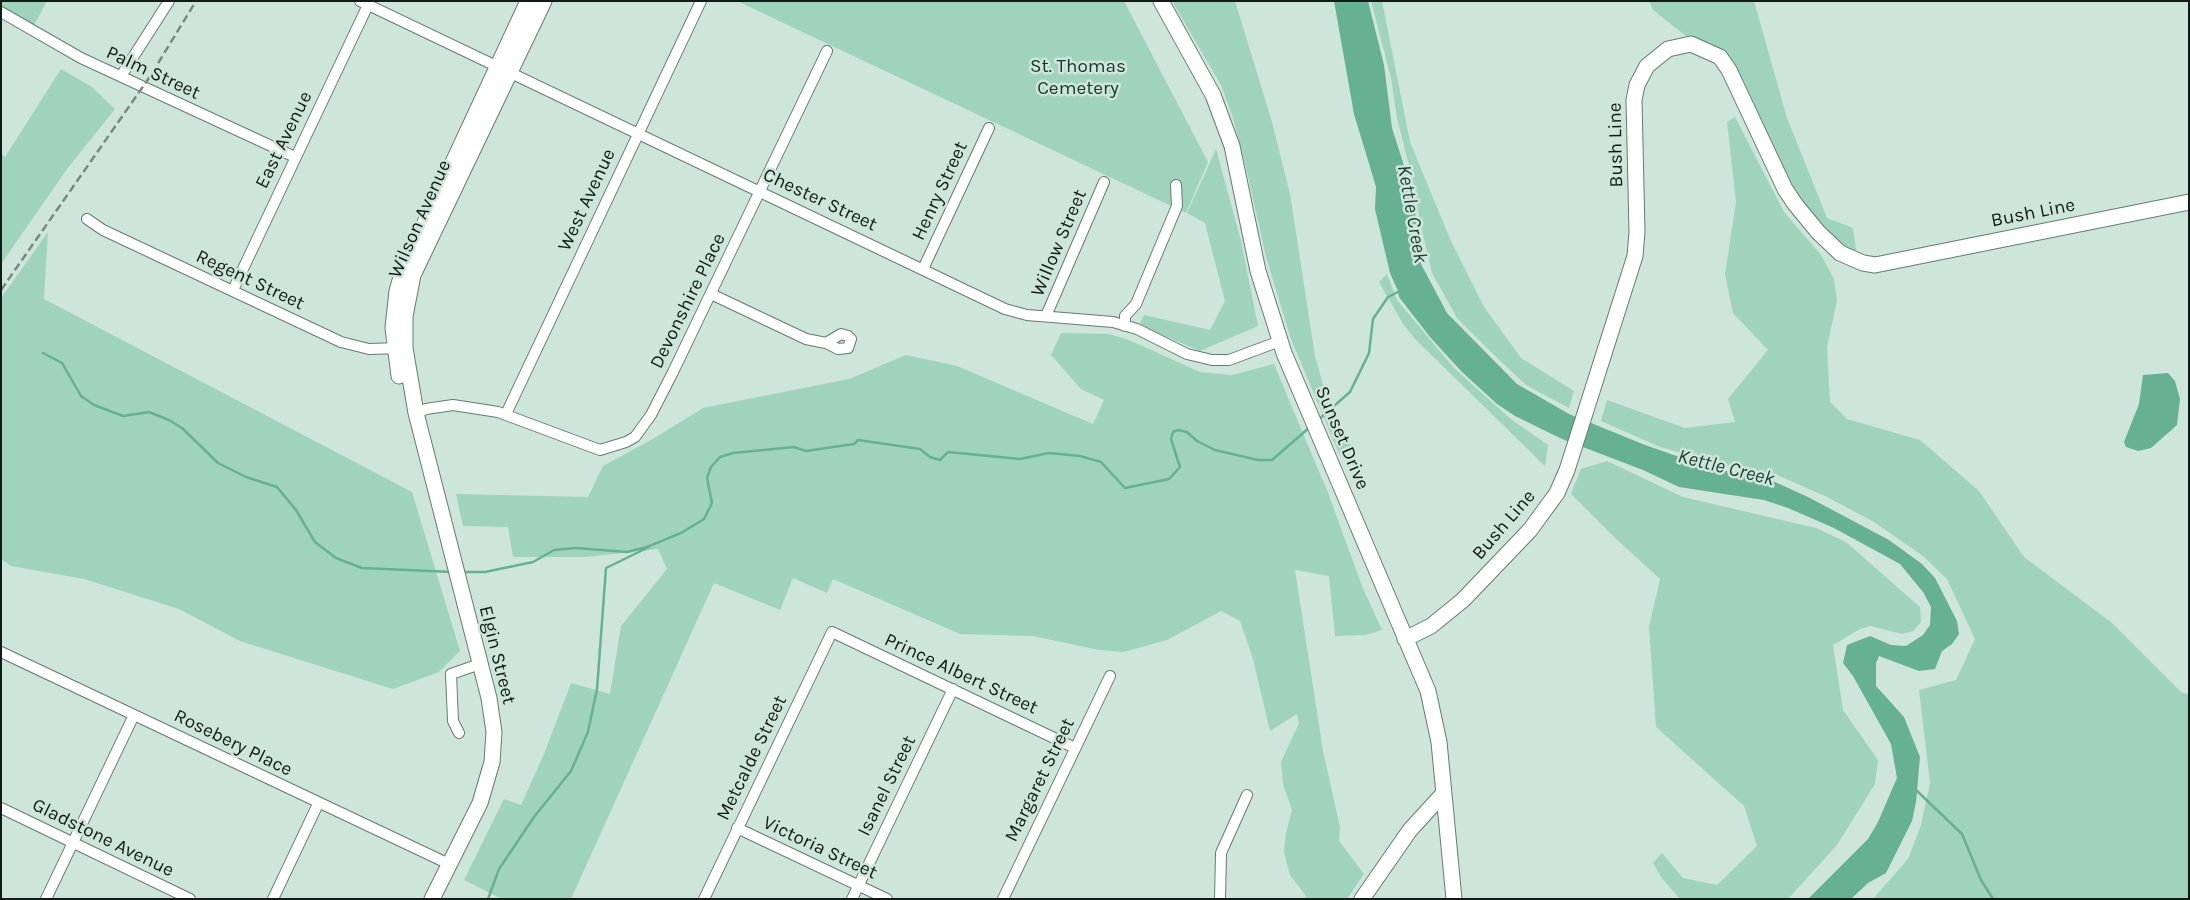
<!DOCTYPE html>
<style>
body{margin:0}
#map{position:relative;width:2190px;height:900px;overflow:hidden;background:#cee6da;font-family:Karla,sans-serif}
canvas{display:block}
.frame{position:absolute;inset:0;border:2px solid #121b17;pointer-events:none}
</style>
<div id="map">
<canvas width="2190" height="900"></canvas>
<div class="frame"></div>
</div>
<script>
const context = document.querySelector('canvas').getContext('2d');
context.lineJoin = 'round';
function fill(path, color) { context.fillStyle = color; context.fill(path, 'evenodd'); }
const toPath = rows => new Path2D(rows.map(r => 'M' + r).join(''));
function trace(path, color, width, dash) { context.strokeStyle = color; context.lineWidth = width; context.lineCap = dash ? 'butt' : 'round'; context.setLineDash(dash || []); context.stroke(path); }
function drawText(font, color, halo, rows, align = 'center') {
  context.font = font + ' Karla,sans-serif'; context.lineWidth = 5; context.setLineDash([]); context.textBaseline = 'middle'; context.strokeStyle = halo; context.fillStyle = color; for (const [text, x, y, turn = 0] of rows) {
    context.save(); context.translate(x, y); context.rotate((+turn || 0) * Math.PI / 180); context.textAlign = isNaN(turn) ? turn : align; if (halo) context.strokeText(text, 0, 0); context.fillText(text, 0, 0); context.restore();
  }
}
const green = toPath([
 [1,1,47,1,33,27,1,8],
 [737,1,1124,1,1208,162,1186,213],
 [1172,1,1235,1,1272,122,1290,194,1315,356,1328,403,1353,449,1340,456,1291,339,1266,257,1246,167,1233,118,1221,85],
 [1371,1,1382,1,1410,142,1450,239,1484,307,1521,358,1574,391,1569,408,1526,385,1490,351,1457,318,1432,273,1420,222,1415,189,1397,118,1391,78],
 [1649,1,1754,1,1787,118,1827,218,1853,228,1857,256,1842,248,1815,222,1786,177,1723,56,1695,43,1653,10],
 [61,69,92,87,115,109,67,169,1,264,1,154,5,157],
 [1735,117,1784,212,1821,255,1834,279,1837,301,1827,347,1830,402,1847,419,1920,440,1979,491,2024,557,2112,623,2182,693,2189,694,2189,899,1873,899,1908,859,1921,825,1930,783,1919,690,1956,680,1975,639,1947,579,1923,556,1874,522,1827,497,1775,474,1730,466,1660,447,1601,421,1607,400,1685,428,1735,422,1728,399,1768,350,1733,313,1725,274,1736,202,1727,122],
 [1216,149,1241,241,1258,326,1200,351,1139,325,1144,315,1210,330,1225,301,1205,223,1187,213],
 [48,232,44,299,412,492,460,651,439,672,393,689,240,641,179,609,84,579,11,566,1,559,1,298],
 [1387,274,1397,300,1454,368,1512,420,1548,445,1545,466,1416,340,1403,324,1379,282],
 [1061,333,1109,334,1129,340,1200,372,1232,375,1274,364,1328,493,1362,586,1382,630,1366,635,1335,636,1329,576,1295,570,1323,751,1340,827,1339,841,1364,874,1347,899,1305,899,1306,896,1290,875,1284,852,1286,833,1292,810,1283,784,1281,762,1299,723,1297,714,1270,731,1253,659,1240,621,1221,611,1167,640,1124,652,1099,650,1033,636,960,634,833,579,827,593,793,578,780,610,714,583,571,899,502,899,464,880,504,799,521,805,544,754,571,683,610,694,621,626,667,569,658,549,586,557,513,557,508,527,463,526,456,494,588,497,603,466,653,439,703,408,849,379,906,355,957,366,1093,424,1104,400,1081,389,1051,355],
 [1607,461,1683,497,1816,528,1846,542,1920,607,1921,622,1913,631,1902,634,1870,626,1860,629,1833,645,1843,710,1878,760,1875,784,1837,845,1788,899,1680,899,1661,877,1653,863,1662,853,1683,878,1717,885,1757,846,1744,806,1656,727,1649,627,1660,579,1613,536,1571,494,1581,469]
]);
const water = toPath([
 [1334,1,1368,1,1384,65,1392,128,1413,194,1421,264,1447,313,1517,384,1569,414,1645,445,1714,469,1764,477,1808,497,1889,540,1922,564,1935,578,1957,621,1959,634,1952,644,1942,651,1935,669,1919,671,1879,656,1876,663,1876,686,1904,717,1920,757,1916,802,1912,821,1886,873,1868,883,1851,899,1808,899,1868,839,1878,822,1897,778,1891,744,1853,676,1843,663,1847,645,1870,636,1891,645,1906,646,1923,635,1930,625,1931,607,1923,592,1900,564,1834,528,1788,508,1764,500,1679,487,1643,470,1562,439,1515,416,1497,404,1461,371,1430,337,1399,297,1398,291,1390,273,1375,209,1376,187,1354,114],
 [2168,373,2175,381,2180,399,2177,425,2151,448,2138,451,2126,447,2124,442,2139,404,2143,375]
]);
const stream = toPath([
 [43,353,62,363,81,396,94,405,123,416,149,412,169,420,182,428,218,463,246,477,277,487,296,510,315,542,336,558,362,568,452,572],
 [1318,420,1350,392,1369,353,1373,319,1388,297,1402,290],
 [463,572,485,572,533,562,554,550,576,548,627,552,647,547,681,533,704,519,712,503,707,478,711,467,720,457,733,453,794,447,806,451,854,444,858,440,920,449,930,457,940,460,948,452,1020,459,1049,453,1080,456,1101,462,1125,488,1169,479,1180,467,1171,439,1173,432,1178,430,1187,432,1197,441,1215,450,1258,460,1272,460,1310,427],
 [1916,790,1962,834,1981,880,1993,899],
 [488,899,499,869,534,817,571,771,588,732,597,689,606,568,649,547]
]);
const street = toPath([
 [360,1,1005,309,1027,315,1113,322,1137,329,1187,354,1212,360,1229,360,1280,341],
 [1,12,81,58,295,157],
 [121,76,169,1],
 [87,219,103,230,341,342,369,349,401,348],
 [923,269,989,128],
 [233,290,368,5],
 [711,294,806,339,826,343,838,349,848,348,851,339,848,336,841,334,826,343],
 [1046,316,1104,182],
 [1125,326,1125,316,1136,304,1177,206,1176,185],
 [416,413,426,409,453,405,498,412,600,450,626,442,635,437,651,415,673,372,827,51],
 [506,414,701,1],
 [1,652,449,864],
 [459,733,453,721,451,674,480,664],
 [1,808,190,899],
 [737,828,887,899],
 [46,899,134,715],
 [273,899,318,804],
 [704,899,832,632,1075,748],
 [852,899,953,689],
 [1003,899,1110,676],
 [1220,899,1221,853,1247,795]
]);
const secondary = toPath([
 [1161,1,1213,95,1232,146,1258,271,1284,353,1428,691,1439,742,1454,899],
 [399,376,393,328,397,291,403,270,528,1],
 [1405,639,1431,626,1463,600,1530,530,1557,493,1567,470,1635,256,1637,232,1634,100,1637,85,1647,66,1668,49,1691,44,1720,57,1729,70,1785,189,1795,204,1818,232,1840,253,1863,263,1875,265,2189,202],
 [432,899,480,803,492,762,494,732,489,698,416,413,405,348,405,316,413,275,544,1],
 [1362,899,1410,830,1443,794]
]);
const rail = toPath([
 [1,290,149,78,196,1]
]);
const parkNames = [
 ["St. Thomas",1078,67],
 ["Cemetery",1078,89]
];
const streetNames = [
 ["Palm Street",153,73,25],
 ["East Avenue",284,140,-64],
 ["Bush Line",1616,145,-91],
 ["Henry Street",940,191,-65],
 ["West Avenue",587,200,-65],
 ["Chester Street",820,200,25],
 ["Bush Line",2033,213,-11],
 ["Wilson Avenue",420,219,-66],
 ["Willow Street",1059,243,-67],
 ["Regent Street",250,280,25],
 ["Devonshire Place",688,301,-64],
 ["Sunset Drive",1342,438,67],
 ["Bush Line",1504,525,-49],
 ["Elgin Street",497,655,76],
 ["Prince Albert Street",961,674,25],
 ["Rosebery Place",233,743,26],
 ["Metcalde Street",752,758,-64],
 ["Margaret Street",1040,780,-64],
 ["Isanel Street",887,786,-64],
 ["Gladstone Avenue",103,838,26],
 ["Victoria Street",820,848,25]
];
const waterNames = [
 ["Kettle Creek",1412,214,80],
 ["Kettle Creek",1726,468,14]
];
fill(green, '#9fd3bb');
fill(water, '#65b191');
trace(stream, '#65b191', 2.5);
trace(street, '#657b71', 12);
trace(secondary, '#657b71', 17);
trace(street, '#fff', 10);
trace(secondary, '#fff', 15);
trace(rail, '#788981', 2.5, [8, 4]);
drawText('19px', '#143729', '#cee6da', parkNames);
drawText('19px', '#121b17', '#cee6da', streetNames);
drawText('italic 20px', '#1a3d2f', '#cee6da', waterNames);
</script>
